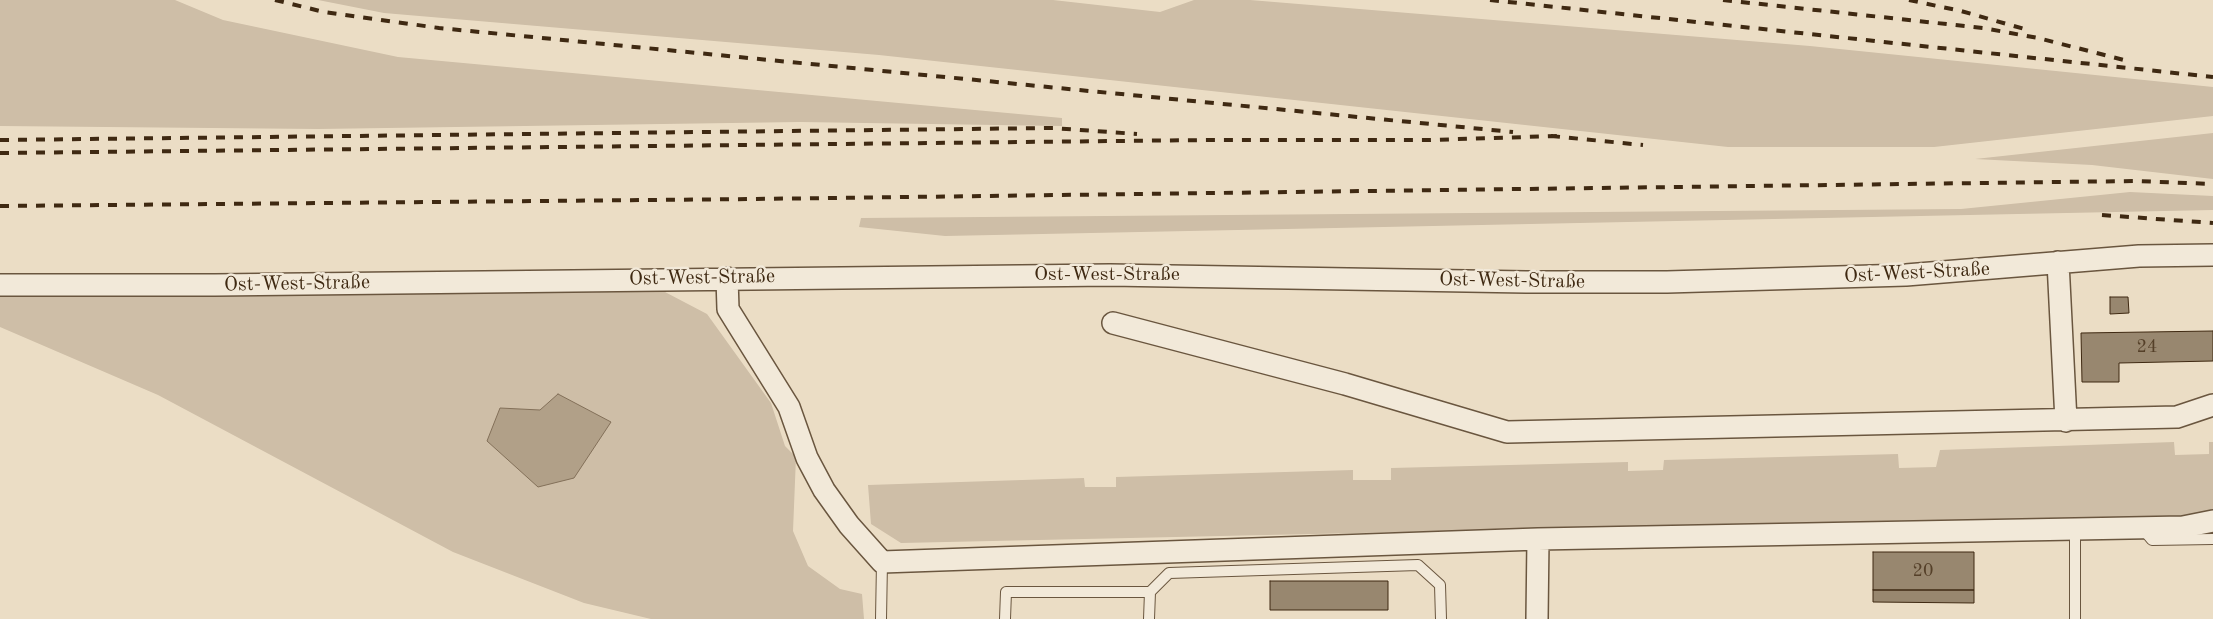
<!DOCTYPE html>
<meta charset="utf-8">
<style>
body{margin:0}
canvas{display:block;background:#ebddc5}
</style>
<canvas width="2213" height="619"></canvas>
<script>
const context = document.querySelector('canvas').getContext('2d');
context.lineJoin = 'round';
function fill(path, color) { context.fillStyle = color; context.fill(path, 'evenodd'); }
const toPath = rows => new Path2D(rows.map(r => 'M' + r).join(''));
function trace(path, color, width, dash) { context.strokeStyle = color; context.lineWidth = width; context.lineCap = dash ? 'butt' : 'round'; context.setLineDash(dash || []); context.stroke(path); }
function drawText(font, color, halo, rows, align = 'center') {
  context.font = font + ' "Old Standard TT",serif'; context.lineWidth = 5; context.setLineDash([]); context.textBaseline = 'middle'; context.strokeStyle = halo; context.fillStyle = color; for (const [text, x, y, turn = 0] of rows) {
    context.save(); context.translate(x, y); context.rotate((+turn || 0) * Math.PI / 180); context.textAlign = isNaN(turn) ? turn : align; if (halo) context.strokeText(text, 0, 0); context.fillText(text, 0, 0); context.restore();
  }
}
const green = toPath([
 [0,0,175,0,223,20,398,57,1062,118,1062,126,800,122,318,129,0,126],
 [318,0,1053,0,1160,12,1194,0,1250,0,1810,46,2213,87,2213,116,1934,147,1728,147,879,55,384,13],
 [2213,133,2213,179,2092,165,1975,159],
 [2130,192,2213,196,2213,210,945,236,859,227,861,218,1961,209],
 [665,292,707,314,771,403,785,446,796,457,793,531,808,566,840,589,862,594,864,619,651,619,584,603,453,552,158,395,0,327,0,293],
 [2174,442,2175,455,2209,454,2209,442,2213,442,2213,511,2185,520,1816,523,901,543,871,524,868,485,1084,478,1085,487,1116,487,1116,477,1353,470,1353,480,1391,480,1391,468,1628,462,1628,471,1663,470,1664,460,1898,454,1899,468,1936,467,1940,450]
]);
const water = toPath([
 [558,394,611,422,574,478,538,487,487,441,500,408,540,410,558,394]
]);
const building = toPath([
 [2110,297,2128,297,2129,313,2110,314,2110,297],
 [2213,331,2213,361,2119,363,2119,382,2082,382,2081,333,2213,331],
 [1873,552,1974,552,1974,590,1873,590,1873,552],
 [1270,581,1388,581,1388,610,1270,610,1270,581],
 [1873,590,1974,590,1974,603,1873,602,1873,590]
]);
const lane = toPath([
 [2142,528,2152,540,2213,539],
 [881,619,882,562],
 [1005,619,1006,592,1150,592,1169,573,1418,565,1440,585,1441,619],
 [1149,619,1150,592],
 [2075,619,2075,529]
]);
const street = toPath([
 [2058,262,2066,421],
 [727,278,728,309,789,407,807,458,824,490,849,525,882,562,1538,539,2183,527,2213,521],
 [0,285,215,285,1110,275,1526,282,1667,282,1906,275,2139,256,2213,255],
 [1113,323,1345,384,1507,432,2177,417,2213,405],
 [1537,619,1538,539]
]);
const rail = toPath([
 [275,0,324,12,439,28,1513,132],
 [1490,0,2213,77],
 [1723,0,1983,28,2038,38,2128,61],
 [1909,0,1961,11,2028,30],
 [1551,136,1643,145],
 [0,140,1053,128,1137,134],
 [0,153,1209,140,1430,140,1557,136],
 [0,206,754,199,2135,181,2213,184],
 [2102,215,2213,223]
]);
const numberNames = [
 ["24",2147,347],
 ["20",1923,571]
];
const streetNames = [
 ["Ost-West-Straße",1917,273,-3],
 ["Ost-West-Straße",1107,275],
 ["Ost-West-Straße",702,278,-1],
 ["Ost-West-Straße",1512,281,1],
 ["Ost-West-Straße",297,284,-1]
];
fill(green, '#cebea7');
fill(water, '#b1a088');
trace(water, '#837059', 1);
fill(building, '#98876f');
trace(building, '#3f2912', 1);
trace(lane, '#6a563f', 12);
trace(street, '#6a563f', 24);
trace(lane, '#f2e9d9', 10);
trace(street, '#f2e9d9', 21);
trace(rail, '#3f2912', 4, [9, 9]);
drawText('18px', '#554029', null, numberNames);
drawText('20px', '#3f2912', '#f2e9d9', streetNames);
</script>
